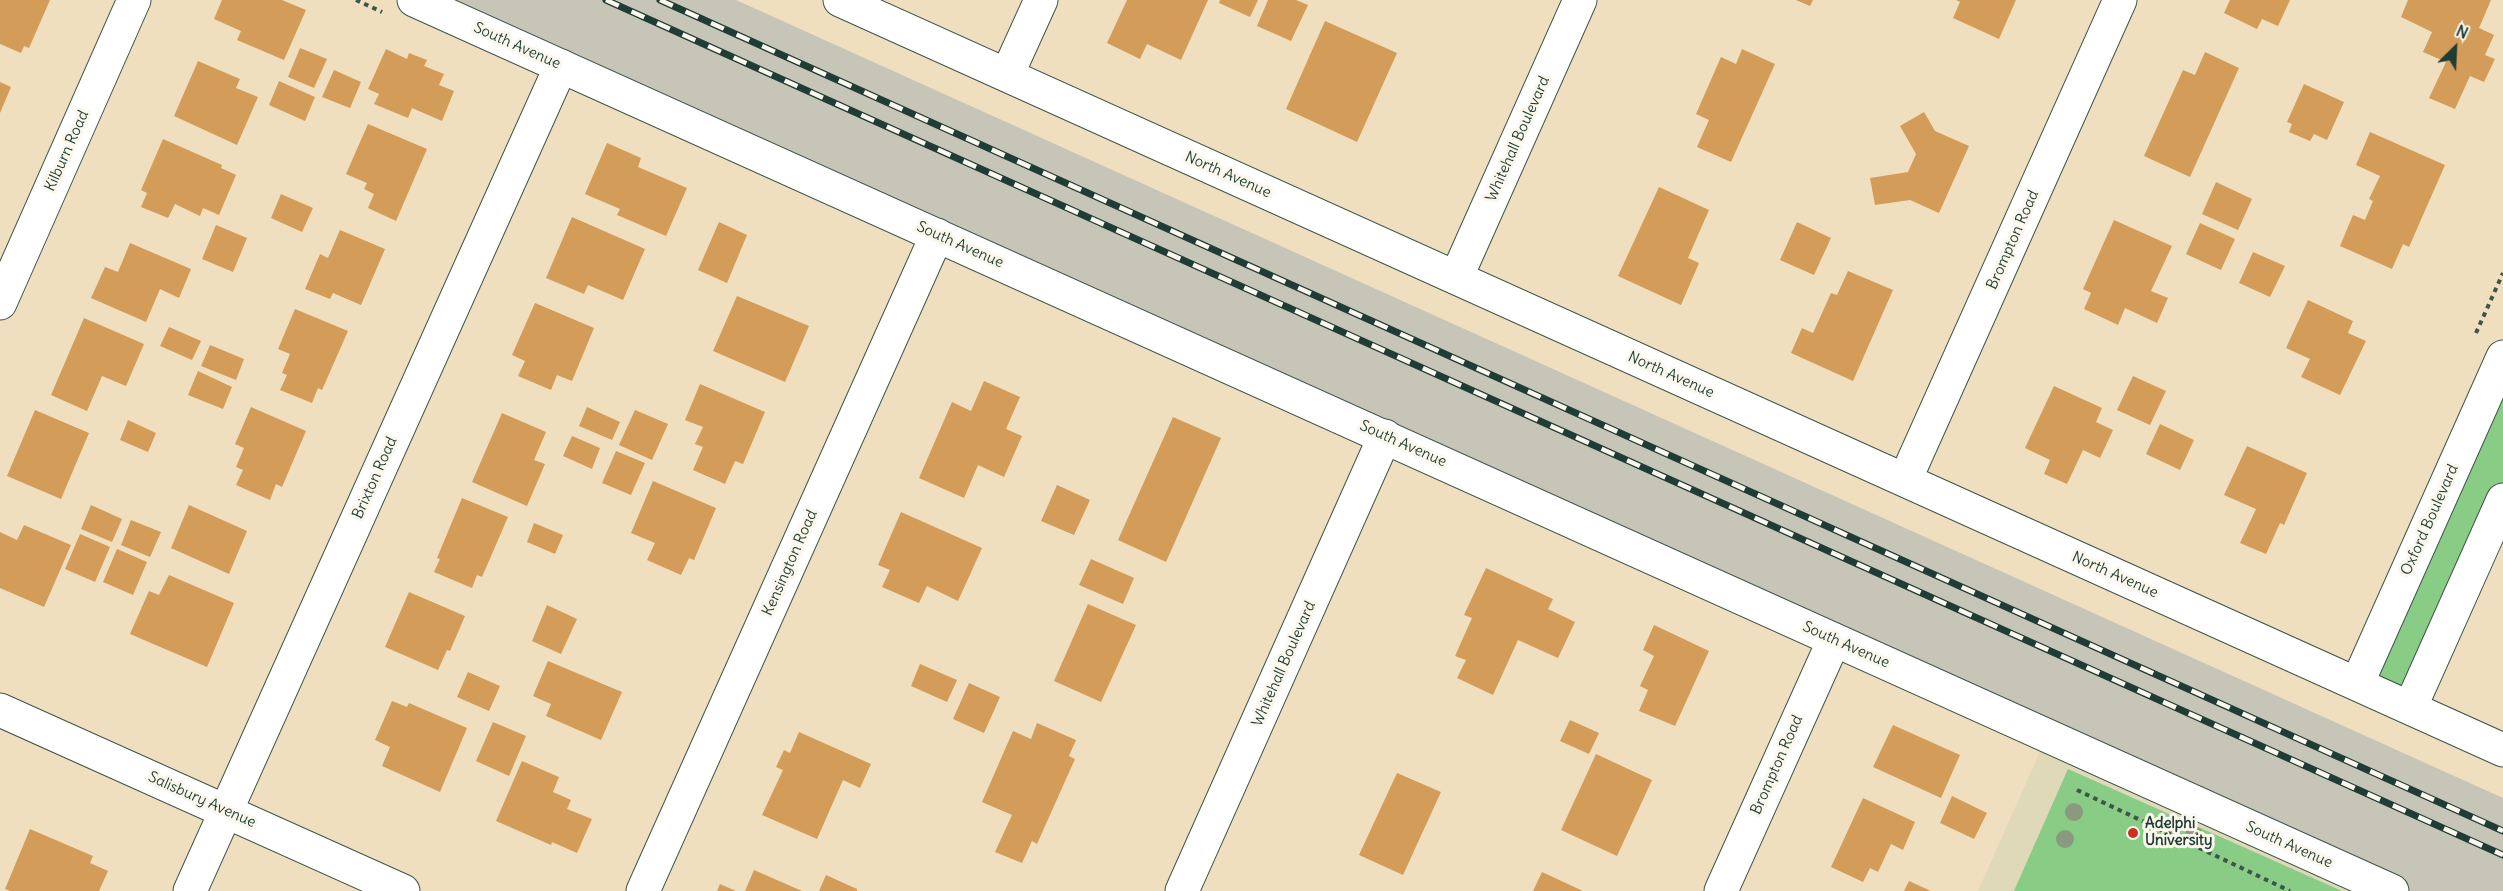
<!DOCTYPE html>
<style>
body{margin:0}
#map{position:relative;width:2503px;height:891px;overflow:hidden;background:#f0dfbf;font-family:Delius,sans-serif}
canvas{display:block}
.north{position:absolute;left:2425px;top:18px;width:60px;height:60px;-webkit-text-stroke:4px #fbf7ec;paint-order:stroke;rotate:24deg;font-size:16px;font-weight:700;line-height:24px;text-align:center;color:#1f3d34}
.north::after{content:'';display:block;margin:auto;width:21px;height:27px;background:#1f3d34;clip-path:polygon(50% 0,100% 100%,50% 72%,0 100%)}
</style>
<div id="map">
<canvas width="2503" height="891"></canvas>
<div class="north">N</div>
</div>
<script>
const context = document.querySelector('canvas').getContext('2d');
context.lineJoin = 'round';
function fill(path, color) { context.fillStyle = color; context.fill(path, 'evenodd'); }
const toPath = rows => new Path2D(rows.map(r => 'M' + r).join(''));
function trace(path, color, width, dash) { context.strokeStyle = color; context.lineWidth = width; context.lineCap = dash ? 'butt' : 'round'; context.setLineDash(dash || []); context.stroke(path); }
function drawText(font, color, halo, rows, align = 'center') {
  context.font = font + ' Delius,sans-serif'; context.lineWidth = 6; context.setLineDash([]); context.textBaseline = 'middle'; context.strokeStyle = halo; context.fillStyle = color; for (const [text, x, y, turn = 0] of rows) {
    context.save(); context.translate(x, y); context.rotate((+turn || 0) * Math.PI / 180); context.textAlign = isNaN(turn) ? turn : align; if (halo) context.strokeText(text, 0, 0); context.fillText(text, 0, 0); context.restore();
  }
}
const built = toPath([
 [2047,736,2390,891,1978,891]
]);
const industrial = toPath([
 [399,0,736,0,2503,798,2503,891,2377,891]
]);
const green = toPath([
 [2503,370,2503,486,2407,701,2364,681],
 [2068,769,2342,891,2014,891]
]);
const building = toPath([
 [0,0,50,0,29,48,24,46,21,53,0,44],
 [222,0,282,0,306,10,284,60,237,40,241,31,214,19],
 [1127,0,1208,0,1181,60,1147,44,1140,59,1107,43],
 [1220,0,1258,0,1250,17,1219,3],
 [1268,0,1296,0,1308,5,1291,41,1257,26],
 [1796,0,1813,0,1810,6],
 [1956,0,2016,0,1999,39,1953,18,1960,2],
 [2230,0,2290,0,2278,26,2262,19,2257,29,2224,13],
 [2408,0,2491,0,2479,28,2494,35,2485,55,2495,59,2484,82,2470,76,2455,109,2429,98,2446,62,2423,52,2432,32,2401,17],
 [1325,21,1397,53,1357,142,1286,109],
 [300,48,327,59,314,88,288,77],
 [386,49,407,59,409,53,427,60,424,66,444,74,439,85,454,91,442,121,412,108,408,118,374,104,379,94,368,89],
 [1742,49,1775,64,1731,162,1697,147,1709,120,1696,114,1721,57,1736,64],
 [2205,52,2239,68,2190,177,2144,156,2183,70,2195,75],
 [198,61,240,79,236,88,258,97,237,145,174,116],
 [334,70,361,82,350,108,322,97],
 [279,81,315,97,305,121,269,105],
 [0,82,11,87,0,113],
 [2304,84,2344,102,2327,140,2314,134,2310,141,2289,132,2292,124,2287,122],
 [1924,112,1935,131,1969,146,1939,213,1910,200,1875,205,1870,178,1908,172,1916,154,1900,126],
 [368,124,427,149,396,221,368,208,374,194,364,189,367,183,346,174],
 [2370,132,2445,165,2409,247,2403,244,2392,269,2340,246,2353,215,2365,220,2373,201,2369,199,2380,176,2356,165],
 [163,139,222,165,221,168,236,175,219,215,203,208,200,216,175,204,168,218,141,207,147,193,141,190],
 [607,143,641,158,638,167,687,188,666,236,617,215,620,209,585,194],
 [2216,182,2252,199,2238,230,2202,214],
 [1659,187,1709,210,1688,258,1699,263,1681,305,1618,276],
 [281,194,313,208,302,232,271,218],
 [572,217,645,249,623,300,588,285,584,294,546,278],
 [2114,220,2172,246,2151,291,2168,298,2157,323,2125,308,2118,325,2084,309,2091,293,2083,289],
 [719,222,747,235,727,283,698,270],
 [1797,222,1831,238,1814,275,1780,260],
 [2200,223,2235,239,2221,270,2186,254],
 [216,225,247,238,233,272,202,259],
 [340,230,385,249,361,305,333,293,330,299,305,289,320,254,328,258],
 [130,243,191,269,179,298,160,289,146,322,91,298,105,267,118,272],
 [2253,252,2285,266,2270,297,2239,283],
 [1848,271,1893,290,1853,381,1791,353,1802,328,1813,333,1831,293,1837,295],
 [737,296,809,326,785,382,713,351],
 [2308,300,2353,321,2348,333,2366,341,2340,395,2301,377,2310,359,2286,348],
 [535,303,594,328,572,381,557,375,551,390,518,376,525,361,512,355],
 [295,309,348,331,322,390,318,388,312,403,280,390,287,375,282,373,290,354,278,349],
 [84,318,144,344,126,386,102,376,87,411,51,395],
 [169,327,201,341,192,360,160,346],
 [210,345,244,359,236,380,201,366],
 [198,371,232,387,223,409,188,395],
 [2133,376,2166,391,2150,425,2117,410],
 [984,381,1020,397,1006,429,1022,436,1004,477,978,465,964,498,919,478,952,402,971,411],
 [700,384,765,412,743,464,735,461,725,484,693,470,703,447,695,444,703,427,685,420],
 [2054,386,2102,408,2096,422,2113,430,2100,458,2083,450,2067,484,2044,474,2050,460,2025,448],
 [251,407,306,431,282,487,276,484,270,500,236,485,243,470,236,467,244,448,235,444],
 [587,407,620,422,612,440,579,426],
 [35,410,89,433,61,499,7,476],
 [635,410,668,424,652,460,619,445],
 [502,413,546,432,534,460,545,464,527,506,472,482],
 [1173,417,1221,438,1166,562,1118,540],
 [128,420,156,433,148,452,120,440],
 [2160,424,2194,440,2180,470,2146,454],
 [572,436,600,448,592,469,563,456],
 [2247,446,2307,473,2284,525,2280,523,2266,554,2240,543,2256,509,2224,495],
 [616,451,645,463,631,495,602,483],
 [653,481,716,508,694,560,689,558,681,575,647,560,655,543,631,533],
 [1057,485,1090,500,1074,535,1041,521],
 [462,498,508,517,482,577,477,575,472,588,434,572,440,559,437,558],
 [91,505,122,519,112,542,81,529],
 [189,505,247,531,229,574,171,548],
 [901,512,982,548,958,601,927,586,919,603,882,587,890,570,878,565],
 [131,520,161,532,150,557,121,545],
 [534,523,563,535,555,554,527,542],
 [24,525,71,545,44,607,0,588,0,532,17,540],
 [80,534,110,547,95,582,65,569],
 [117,549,147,562,133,595,103,582],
 [1091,559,1134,578,1123,604,1079,585],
 [1486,568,1553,599,1548,609,1575,622,1558,658,1518,640,1493,695,1457,678,1466,660,1455,656,1472,618,1464,615],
 [169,575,234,603,207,667,130,634,149,591,159,595],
 [409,592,465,616,450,651,447,650,438,670,385,647],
 [1088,604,1136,625,1101,702,1054,681],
 [547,605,577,619,561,654,532,641],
 [1654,625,1709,651,1675,726,1639,711,1648,690,1640,686,1654,656,1643,650],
 [548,661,622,692,601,740,546,716,551,704,533,696],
 [920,664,957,680,947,702,911,686],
 [468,672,500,686,489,711,457,697],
 [969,683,1000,697,984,733,953,719],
 [392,701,407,707,409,703,467,728,440,792,382,766,390,747,375,740],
 [1570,720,1599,733,1589,754,1560,741],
 [493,722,526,736,509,776,476,761],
 [1037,723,1076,740,1069,756,1075,759,1037,844,1032,841,1022,863,995,852,1012,815,982,802,1013,731,1031,739],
 [1893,725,1960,755,1941,798,1873,767],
 [799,732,871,764,860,788,843,780,817,839,762,815,783,770,776,767,784,750,790,753],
 [1596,754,1652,780,1617,856,1561,830],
 [522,761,559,777,553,792,571,800,567,809,592,819,577,853,552,842,551,845,496,821],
 [1397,773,1441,792,1403,875,1359,855],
 [1952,796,1987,813,1974,839,1940,823],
 [1863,798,1915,822,1903,850,1891,844,1878,872,1870,868,1863,882,1831,867],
 [30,829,93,856,90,863,108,871,99,891,10,891,5,889],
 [754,870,802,891,745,891],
 [1542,872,1583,891,1533,891],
 [826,875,857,889,857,891,819,891],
 [1909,881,1931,891,1904,891],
 [720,884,736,891,717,891]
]);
const path = toPath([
 [356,0,382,12],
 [2476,333,2503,273],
 [2077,790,2290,891]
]);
const minor = toPath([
 [840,0,2503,750],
 [1007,75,1041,0],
 [1456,278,1580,0],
 [0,303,134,0],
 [1905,480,2120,0],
 [2357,684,2503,357],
 [2410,708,2503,500],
 [0,710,403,891],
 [190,891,561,66],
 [643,891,937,235],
 [1182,891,1385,436],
 [1721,891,1834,640]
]);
const tertiary = toPath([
 [414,0,2392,891]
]);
const rail = toPath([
 [606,0,2503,855],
 [660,0,2503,831]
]);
const trees = [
 [2074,812],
 [2194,835],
 [2065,839]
];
const markers = [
 [2133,833,6,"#c8321e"]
];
const streetNames = [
 ["South Avenue",517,46,24],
 ["Whitehall Boulevard",1518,139,-66],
 ["Kilburn Road",67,151,-66],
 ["North Avenue",1228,175,24],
 ["Brompton Road",2013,240,-66],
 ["South Avenue",960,245,24],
 ["North Avenue",1671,375,24],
 ["South Avenue",1403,444,24],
 ["Brixton Road",375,478,-66],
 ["Oxford Boulevard",2430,520,-66],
 ["Kensington Road",790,563,-66],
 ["North Avenue",2115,575,24],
 ["South Avenue",1846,645,24],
 ["Whitehall Boulevard",1284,664,-66],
 ["Brompton Road",1777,765,-66],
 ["Salisbury Avenue",202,800,24],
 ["South Avenue",2289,845,24]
];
const poiNames = [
 ["Adelphi",2145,824],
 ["University",2145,841]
];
fill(built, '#dfd9b7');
fill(industrial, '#c6c5b8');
fill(green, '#88cc86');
fill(building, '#d39c58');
trace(minor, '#3e5549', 35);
trace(tertiary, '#3e5549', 35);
trace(path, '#3e5549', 4, [4.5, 4.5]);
trace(minor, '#fff', 33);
trace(tertiary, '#fff', 33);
trace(rail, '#1f3d34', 7);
trace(rail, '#fbf7ec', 4.5, [14]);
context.fillStyle = '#8b9a7e';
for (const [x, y] of trees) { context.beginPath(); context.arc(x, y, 9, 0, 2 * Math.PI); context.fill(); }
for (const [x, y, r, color] of markers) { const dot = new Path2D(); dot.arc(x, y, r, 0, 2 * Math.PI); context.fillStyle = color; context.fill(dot); trace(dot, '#fbf7ec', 2); }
drawText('15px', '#1f3d34', '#fbf7ec', streetNames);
drawText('bold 15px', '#1f3d34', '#fbf7ec', poiNames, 'left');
</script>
